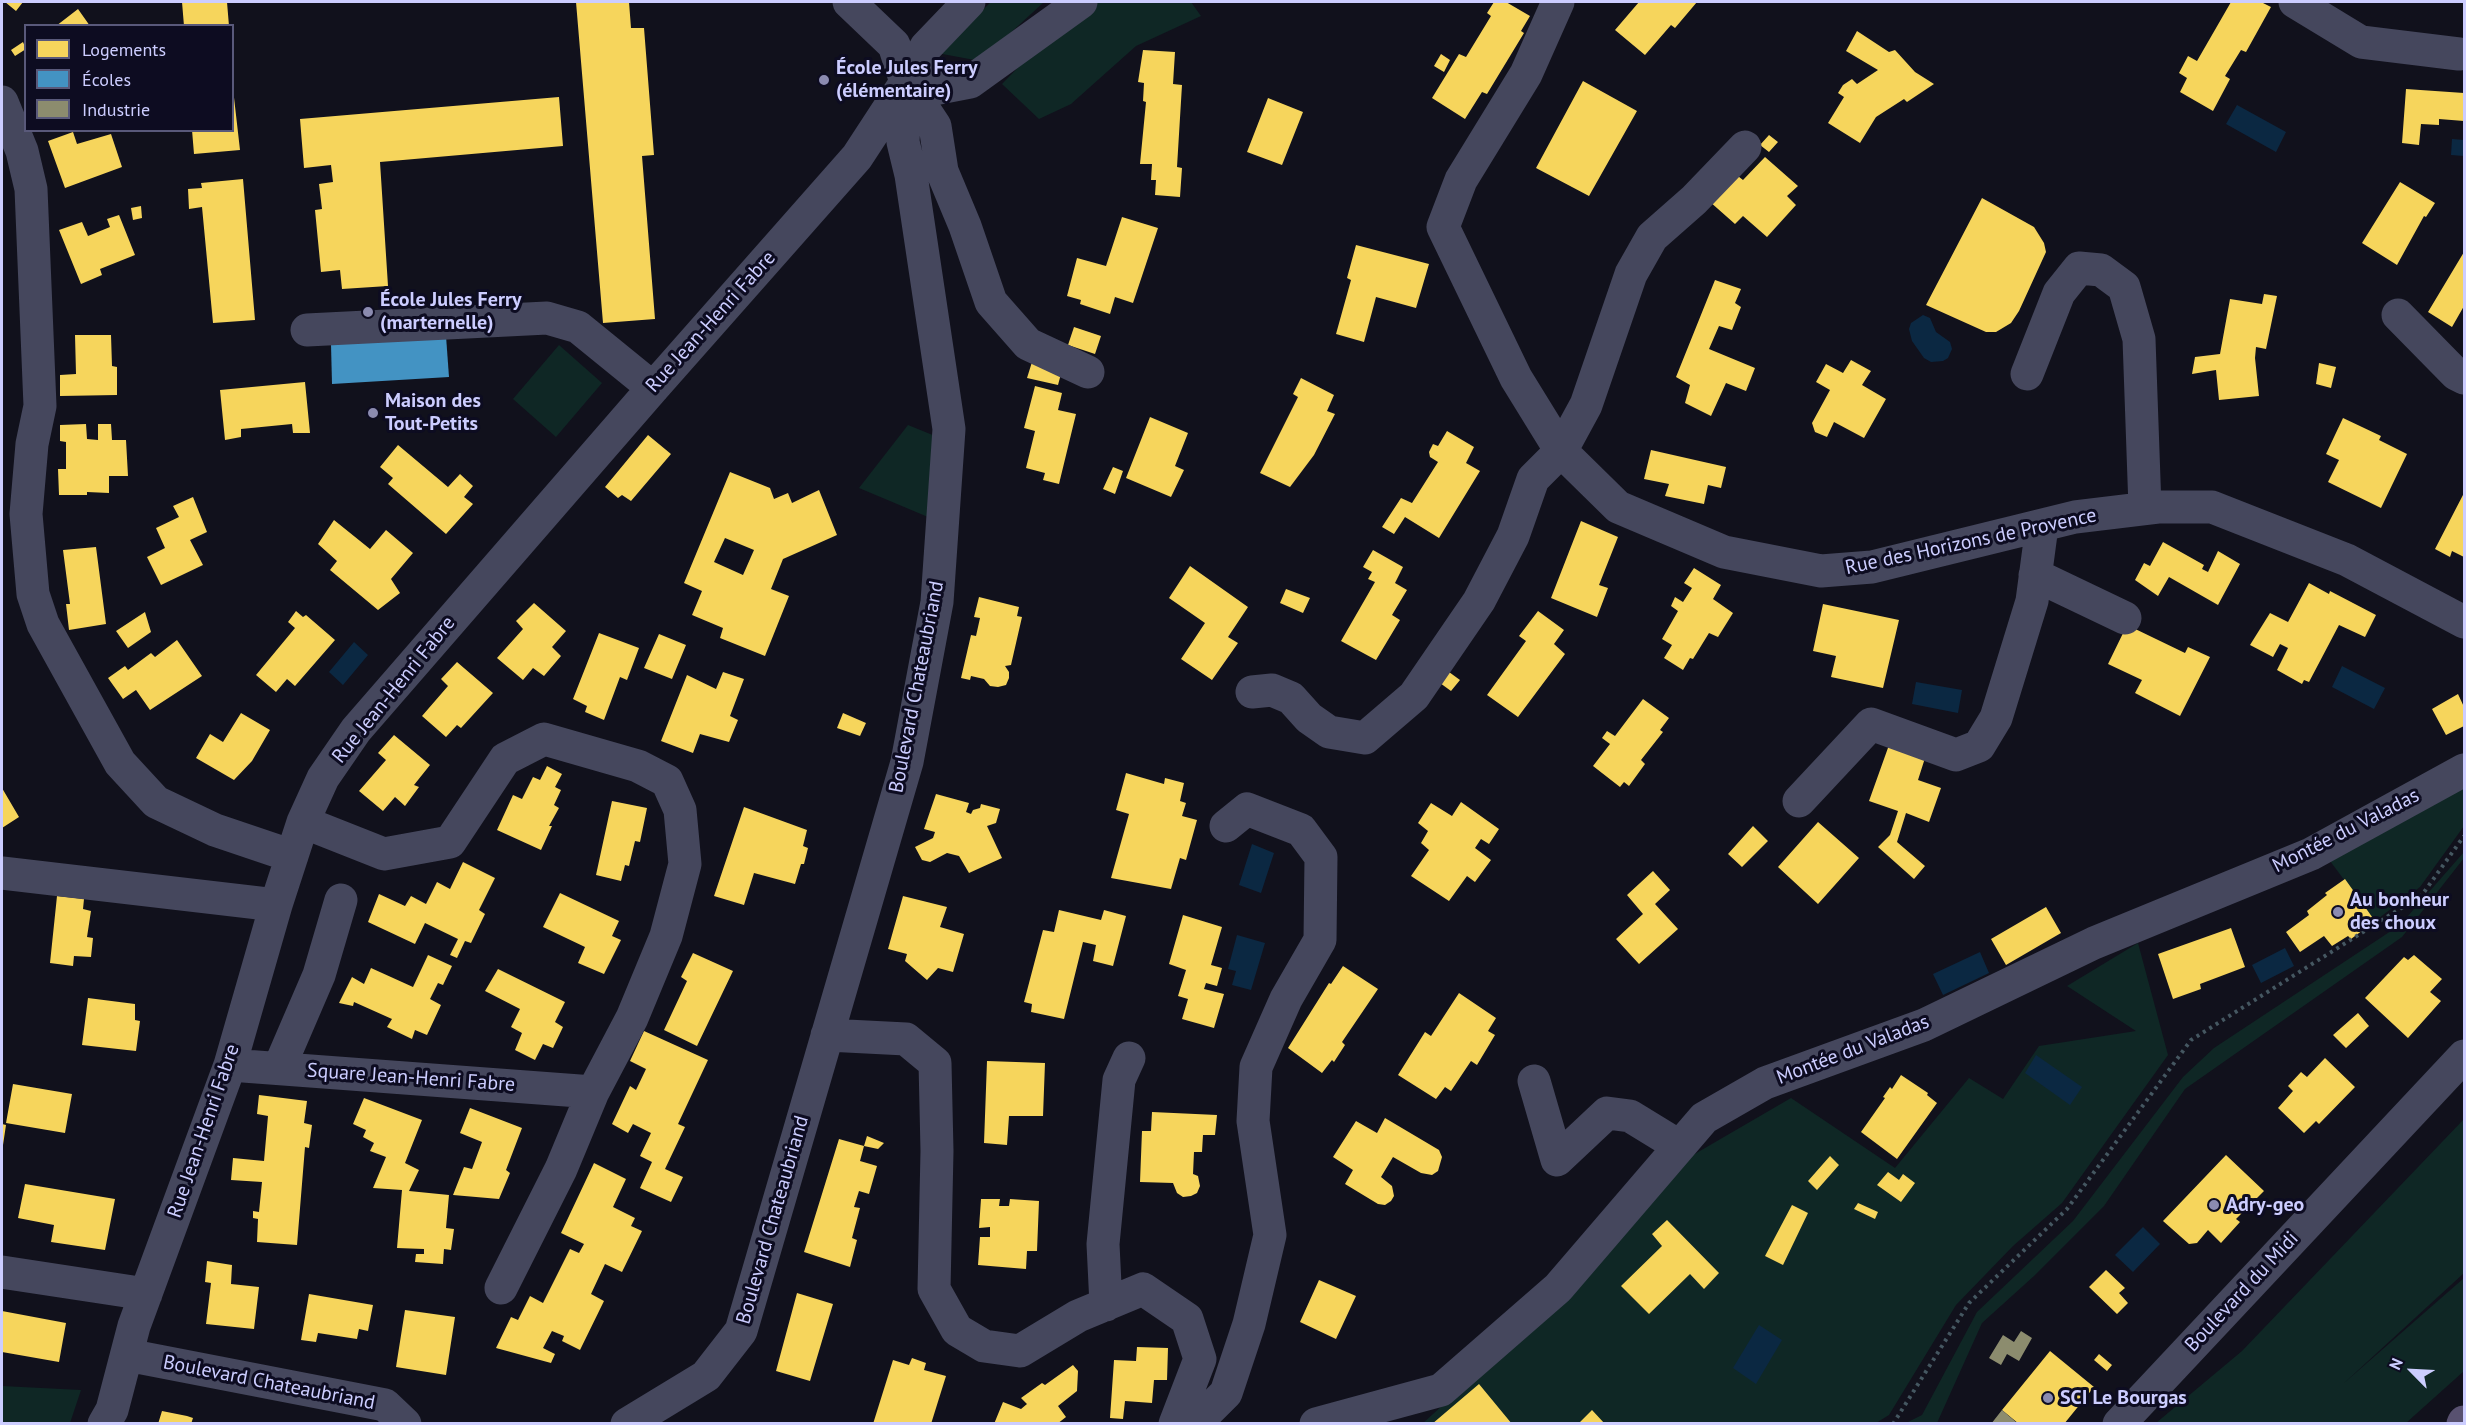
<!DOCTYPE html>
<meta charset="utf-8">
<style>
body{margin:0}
#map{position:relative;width:2466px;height:1425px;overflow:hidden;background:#11111c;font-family:"PT Sans",sans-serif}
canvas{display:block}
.frame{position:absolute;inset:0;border:3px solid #cccdff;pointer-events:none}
.legend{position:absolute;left:24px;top:24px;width:210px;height:108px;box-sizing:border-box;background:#0d0c21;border:2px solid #59597a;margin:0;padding:8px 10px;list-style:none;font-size:18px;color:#cccdff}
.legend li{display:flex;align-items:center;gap:12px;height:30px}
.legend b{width:30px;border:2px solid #59597a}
.north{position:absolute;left:2382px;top:1341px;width:60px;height:60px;-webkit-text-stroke:4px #0d0c21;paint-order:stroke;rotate:294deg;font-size:16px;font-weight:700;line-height:24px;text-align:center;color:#cccdff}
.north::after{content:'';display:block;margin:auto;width:21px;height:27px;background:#cccdff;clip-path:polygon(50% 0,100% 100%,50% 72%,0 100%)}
</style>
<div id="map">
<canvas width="2466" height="1425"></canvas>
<div class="frame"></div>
<ul class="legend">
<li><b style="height:16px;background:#f6d55c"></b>Logements</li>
<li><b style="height:16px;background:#4393c3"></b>Écoles</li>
<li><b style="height:16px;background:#8c8c6e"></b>Industrie</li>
</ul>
<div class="north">N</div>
</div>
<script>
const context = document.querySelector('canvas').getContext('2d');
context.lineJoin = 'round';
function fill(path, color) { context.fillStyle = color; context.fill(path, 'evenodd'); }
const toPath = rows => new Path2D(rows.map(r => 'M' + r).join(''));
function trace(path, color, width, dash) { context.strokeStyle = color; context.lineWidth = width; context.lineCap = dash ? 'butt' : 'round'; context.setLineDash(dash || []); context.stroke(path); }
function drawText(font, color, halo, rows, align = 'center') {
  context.font = font + ' "PT Sans",sans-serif'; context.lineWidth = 6; context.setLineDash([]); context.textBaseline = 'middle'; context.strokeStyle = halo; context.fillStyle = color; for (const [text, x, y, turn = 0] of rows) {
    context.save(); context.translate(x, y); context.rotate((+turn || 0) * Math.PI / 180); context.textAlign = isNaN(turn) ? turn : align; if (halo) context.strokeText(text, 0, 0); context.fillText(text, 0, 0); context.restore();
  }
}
const green = toPath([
 [991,2,1044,2,980,61,937,53],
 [1097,2,1191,2,1201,16,1136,46,1071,104,1039,119,1002,84,1043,42],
 [559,345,602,383,556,437,513,399],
 [908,425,940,438,928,517,859,488],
 [2464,786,2464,826,2420,887,2375,921,2330,861],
 [2464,852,2464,858,2402,937,2185,1089,2104,1206,2034,1276,1982,1323,1937,1423,1906,1423,1922,1415,1977,1312,2073,1221,2183,1077,2214,1048,2400,925],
 [2138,943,2168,1055,2062,1203,2013,1246,1956,1305,1889,1415,1876,1423,1422,1424,1582,1279,1693,1155,1791,1098,1895,1168,1969,1078,2003,1099,2039,1046,2136,1031,2067,986],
 [2464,1119,2464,1273,2343,1384,2464,1278,2464,1371,2406,1423,2156,1423,2242,1351],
 [2,1386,81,1390,70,1423,2,1423]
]);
const water = toPath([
 [2237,105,2286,132,2276,152,2226,124],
 [2452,139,2464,140,2464,156,2451,155],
 [1923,315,1930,318,1936,332,1950,342,1952,349,1948,358,1943,361,1931,362,1924,358,1912,341,1909,329,1911,323],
 [354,642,368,655,343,685,329,672],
 [2342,666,2385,688,2374,709,2332,687],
 [1916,682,1962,690,1958,713,1912,704],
 [1252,844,1274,853,1261,893,1239,885],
 [1237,935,1265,943,1251,990,1232,985,1236,971,1228,969],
 [2285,948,2294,966,2261,983,2252,965],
 [1980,952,1989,973,1943,995,1933,974],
 [2036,1055,2082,1087,2070,1105,2025,1073],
 [2143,1227,2160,1244,2133,1272,2115,1255],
 [1759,1325,1782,1340,1756,1384,1733,1368]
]);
const homes = toPath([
 [5,2,23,2,16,11],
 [182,2,227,2,229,26,184,26],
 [576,2,629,2,631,28,644,28,654,155,642,156,655,319,603,323],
 [1494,2,1506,2,1530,16,1521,31,1524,33,1487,94,1482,92,1465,119,1432,98,1459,54,1466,57,1491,16,1487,13],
 [1639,2,1697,2,1675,28,1671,25,1645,55,1615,30],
 [2231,2,2261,2,2271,7,2246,52,2241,50,2225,76,2230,79,2213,111,2180,92,2187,78,2179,73,2188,56,2197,61],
 [78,9,90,26,56,26],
 [1857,31,1889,52,1895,50,1915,72,1934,84,1907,102,1904,99,1876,117,1860,143,1828,123,1844,97,1838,93,1843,85,1852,79,1857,84,1878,70,1846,51],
 [23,42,26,49,15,56,11,50],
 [1143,50,1175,52,1173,84,1182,85,1177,167,1182,168,1180,197,1155,195,1156,180,1151,180,1152,164,1140,164,1146,102,1143,101,1144,83,1138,82],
 [1441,54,1450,60,1444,72,1434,66],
 [232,80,240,150,194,154,192,130,232,130],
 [1583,81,1637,111,1589,196,1536,168],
 [2406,89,2464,93,2464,121,2439,119,2439,125,2421,124,2419,145,2402,143],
 [559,97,563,146,380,162,388,286,342,289,340,270,321,272,315,210,322,209,319,184,333,182,331,165,304,168,300,119],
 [1268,98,1303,112,1282,165,1247,152],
 [73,132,77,144,111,134,122,167,65,188,48,141],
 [1769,135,1778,142,1769,152,1760,145],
 [1765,157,1798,186,1787,196,1796,205,1767,237,1743,216,1735,224,1709,201,1734,173,1743,180],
 [243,179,255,320,213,323,202,207,189,209,188,189,202,188,201,183],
 [2400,182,2435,203,2426,217,2424,216,2397,265,2362,243],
 [1982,198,2034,227,2044,243,2046,252,2019,311,2011,323,1996,332,1986,332,1926,305],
 [141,206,142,218,133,220,131,208],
 [119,215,135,255,100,269,102,275,81,284,59,230,82,222,88,236,110,227,107,219],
 [1122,217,1158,228,1133,303,1115,297,1110,314,1080,304,1081,300,1067,296,1077,258,1106,266],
 [1356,245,1429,264,1416,308,1376,297,1364,342,1336,334,1351,280,1347,278],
 [2464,252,2464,306,2452,327,2428,312],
 [1715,280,1741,289,1735,303,1741,307,1732,330,1719,326,1709,349,1755,368,1746,391,1726,383,1711,416,1685,403,1690,385,1676,377],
 [2264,294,2277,296,2266,349,2256,347,2255,358,2259,396,2219,400,2216,370,2192,374,2195,357,2220,354,2230,299,2262,304],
 [1074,327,1101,336,1095,354,1068,345],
 [75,335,111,335,112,366,117,367,117,395,60,396,60,375,76,374],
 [1851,360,1871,371,1862,385,1886,399,1864,438,1834,422,1827,437,1815,432,1812,423,1830,390,1816,382,1826,364,1843,373],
 [1032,362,1062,370,1058,385,1027,378],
 [2319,363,2336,367,2331,388,2316,384],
 [1301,378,1334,395,1327,411,1335,414,1314,455,1290,487,1260,473,1298,397,1293,394],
 [305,382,310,433,293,433,292,424,241,429,241,437,225,440,220,390],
 [1035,386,1062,393,1058,410,1076,414,1059,484,1043,480,1045,473,1026,468,1035,431,1024,428],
 [1150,417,1188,433,1175,466,1184,470,1171,497,1126,478],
 [2343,418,2381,436,2379,440,2407,454,2381,508,2328,482,2339,460,2326,454],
 [86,424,87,439,98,440,98,424,111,424,112,440,126,440,128,476,109,476,109,493,87,492,87,495,59,495,58,469,66,469,66,442,60,441,60,425],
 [1447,431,1474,447,1466,463,1480,471,1439,538,1405,517,1394,534,1382,527,1401,498,1412,503,1438,462,1430,457,1429,452,1433,444,1438,446],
 [648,435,671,454,631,501,622,495,618,498,605,487],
 [398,445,448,487,460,474,473,486,464,497,473,504,446,534,388,484,393,478,380,467],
 [1651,450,1726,467,1721,488,1708,485,1704,504,1665,496,1669,484,1644,479],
 [1113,467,1123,471,1115,494,1103,489],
 [730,472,770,488,774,499,788,493,792,503,819,490,837,535,783,559,771,589,789,596,765,656,720,638,723,628,692,615,702,591,684,583],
 [725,538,754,550,743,575,714,562],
 [2464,493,2464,557,2452,551,2450,557,2435,549],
 [193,497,207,532,190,540,203,565,161,585,147,557,165,548,156,528,179,517,173,506],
 [334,520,370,549,386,530,413,553,391,579,400,593,378,610,330,570,337,561,318,544],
 [1581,521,1618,537,1599,585,1608,588,1597,617,1551,598],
 [2163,542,2204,565,2202,569,2208,572,2218,551,2240,564,2218,605,2169,577,2158,596,2135,580,2144,563,2150,566],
 [96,547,106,624,69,630,66,604,70,604,63,550],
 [1373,550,1403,567,1395,583,1407,590,1392,615,1400,620,1376,660,1341,641,1375,582,1368,579,1372,572,1363,567],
 [1190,566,1248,607,1228,637,1238,643,1212,680,1181,659,1205,623,1169,598],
 [1694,568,1721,585,1713,599,1733,613,1718,637,1709,633,1693,659,1690,658,1683,670,1664,658,1672,645,1662,639,1678,611,1671,606,1675,597,1683,602,1692,588,1684,583],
 [2309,583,2329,594,2330,591,2376,615,2365,637,2339,625,2309,682,2304,680,2302,684,2277,670,2288,648,2280,644,2273,657,2250,645,2270,613,2288,622],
 [1286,589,1310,598,1303,613,1280,603],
 [979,597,1019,607,1017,616,1022,617,1011,665,1005,666,1009,672,1009,678,1006,685,998,687,990,686,984,679,971,676,970,680,961,678,971,635,976,636,980,618,974,617],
 [534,603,566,631,552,647,561,656,544,676,533,668,523,680,497,658,523,629,516,621],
 [1823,604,1899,620,1883,688,1831,677,1836,656,1813,651],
 [296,611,303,617,306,615,335,640,295,686,287,679,276,692,256,675,295,628,288,622],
 [1538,611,1564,630,1554,644,1565,654,1518,717,1487,695,1526,641,1519,636],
 [145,612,151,632,128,648,116,631],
 [2127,625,2185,653,2188,647,2210,657,2180,716,2135,693,2142,680,2108,664],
 [599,633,639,648,627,680,620,677,604,720,585,712,587,706,573,699],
 [659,634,686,645,672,679,644,668],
 [177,640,202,676,150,710,136,690,123,699,108,678,125,666,128,670,151,653,155,657],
 [457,662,493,693,461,728,457,725,446,737,422,716,448,686,441,679],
 [723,672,744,679,730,716,738,720,729,742,700,734,693,753,661,741,687,675,716,689],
 [1449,672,1460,680,1451,691,1440,683],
 [2458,694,2464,707,2464,726,2446,735,2432,709],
 [1643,699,1669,718,1660,730,1663,732,1641,760,1645,764,1629,786,1624,782,1620,787,1593,766,1610,744,1602,738,1607,731,1615,736],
 [241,713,270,730,252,761,234,780,196,758,210,734,223,742],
 [843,713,866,723,860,736,837,728],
 [394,735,430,765,414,785,419,787,405,806,395,797,383,811,359,791,386,760,378,753],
 [1889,745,1925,758,1918,780,1941,788,1929,822,1906,813,1897,842,1925,866,1914,879,1878,847,1890,835,1898,811,1869,801],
 [547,766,562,774,555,787,561,790,554,805,559,808,549,826,552,826,541,850,497,830,513,795,522,799,533,777,540,780],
 [1126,773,1164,784,1165,778,1184,783,1180,801,1186,803,1182,816,1197,820,1186,860,1180,858,1171,889,1111,878,1129,814,1116,810],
 [2,788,19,817,2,828],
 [936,794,969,803,966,812,971,814,973,810,980,808,981,804,1000,809,996,823,987,826,1002,858,969,873,959,856,947,853,930,862,922,860,915,847,933,838,935,832,924,829],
 [612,801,647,808,640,842,635,841,629,866,625,865,621,881,596,875],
 [1461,802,1499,829,1489,844,1481,839,1475,848,1491,860,1475,882,1467,876,1449,901,1411,876,1429,850,1421,843,1428,831,1418,823,1431,803,1452,816],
 [744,807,807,830,803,846,808,848,804,864,801,864,795,884,754,873,744,905,714,896],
 [1818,822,1859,858,1818,904,1778,867],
 [1753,826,1768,841,1742,867,1728,854],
 [463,862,495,878,479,910,485,914,471,943,465,941,457,958,450,955,458,939,425,923,415,944,368,922,379,894,405,906,411,896,426,904,437,882,450,889],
 [1653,871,1670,890,1655,904,1678,929,1639,964,1616,939,1643,914,1627,895],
 [2345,879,2375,921,2351,939,2348,936,2332,946,2324,936,2300,952,2286,932,2309,915,2307,911,2327,895,2325,893],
 [560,893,619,921,612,936,621,940,604,974,578,963,585,947,543,927],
 [57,896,84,899,83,909,91,911,87,937,93,938,91,957,74,956,73,966,50,963],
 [903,896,947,907,940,927,964,934,953,972,938,968,927,980,905,961,907,954,888,949],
 [2046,907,2061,933,2006,965,1991,939],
 [1059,910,1101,920,1104,910,1126,916,1113,966,1093,961,1096,945,1083,942,1064,1019,1031,1012,1032,1004,1024,1002,1043,930,1054,932],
 [1183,915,1222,927,1211,965,1222,968,1217,986,1206,983,1204,989,1224,994,1214,1028,1182,1019,1188,999,1178,996,1186,970,1169,964],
 [2231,928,2245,967,2200,984,2201,989,2173,999,2158,954],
 [693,953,733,971,697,1046,664,1030,687,981,681,977],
 [428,955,452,966,443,985,438,983,430,999,441,1005,427,1035,415,1030,412,1039,387,1027,392,1019,354,1002,353,1006,339,1003,352,977,364,984,371,968,413,987],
 [2414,955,2442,979,2430,992,2441,1001,2408,1038,2365,998,2404,957,2408,960],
 [1343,966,1378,989,1342,1042,1345,1045,1334,1062,1332,1060,1322,1073,1288,1048,1329,983,1331,984],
 [498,969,565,1002,555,1022,563,1027,553,1048,543,1044,535,1060,515,1050,522,1033,511,1027,520,1009,485,991],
 [1459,993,1496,1018,1488,1031,1495,1035,1477,1065,1471,1061,1451,1091,1445,1087,1436,1099,1398,1075,1425,1032,1431,1036],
 [88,998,135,1004,135,1020,140,1021,136,1051,82,1045],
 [2358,1013,2369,1026,2346,1048,2333,1035],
 [644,1031,708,1060,678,1124,685,1127,665,1169,683,1177,671,1202,640,1188,652,1162,640,1156,651,1133,633,1124,628,1133,612,1124,630,1086,636,1090,646,1069,630,1061],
 [2325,1058,2355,1087,2319,1124,2316,1121,2304,1133,2278,1108,2293,1091,2288,1086,2301,1072,2307,1077],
 [987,1061,1045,1063,1043,1116,1009,1116,1007,1145,984,1143],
 [1901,1075,1928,1093,1927,1095,1937,1103,1897,1159,1861,1132,1885,1098,1883,1097,1890,1087,1892,1089],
 [13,1084,72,1094,65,1133,6,1123],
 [259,1095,307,1101,304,1123,312,1125,309,1148,305,1147,297,1245,257,1242,258,1219,253,1218,253,1211,259,1212,262,1182,231,1180,233,1158,264,1161,268,1116,257,1114],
 [364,1098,422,1120,405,1163,419,1170,409,1191,449,1195,446,1228,454,1229,451,1250,444,1249,443,1264,415,1262,416,1254,424,1254,424,1249,397,1248,402,1190,373,1188,386,1157,370,1151,374,1143,363,1137,366,1130,353,1124],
 [470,1108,522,1128,506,1170,510,1173,499,1199,453,1195,464,1167,472,1169,482,1142,460,1133],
 [1152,1112,1217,1115,1215,1135,1203,1135,1202,1152,1194,1152,1193,1174,1198,1176,1200,1186,1197,1193,1191,1196,1183,1197,1177,1193,1173,1183,1140,1182,1142,1131,1151,1131],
 [1385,1118,1439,1150,1442,1157,1438,1171,1432,1175,1421,1173,1393,1157,1381,1177,1392,1186,1394,1196,1391,1201,1385,1205,1378,1204,1345,1184,1353,1170,1333,1157,1356,1121,1377,1133],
 [2,1124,6,1125,3,1145,2,1144],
 [867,1136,884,1143,878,1149,864,1146],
 [839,1139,864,1146,860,1161,877,1166,869,1194,859,1191,854,1207,860,1208,852,1238,857,1240,850,1267,804,1252],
 [2226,1155,2264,1191,2236,1219,2240,1222,2221,1243,2208,1230,2197,1243,2189,1244,2163,1221],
 [1830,1156,1839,1165,1817,1190,1808,1181],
 [594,1163,626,1179,613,1207,635,1218,631,1226,642,1231,622,1272,605,1264,591,1294,604,1301,580,1350,562,1341,564,1336,552,1331,543,1348,555,1354,551,1363,496,1348,511,1317,518,1320,530,1296,543,1303,570,1249,579,1253,584,1244,561,1233],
 [1888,1172,1899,1180,1903,1174,1915,1183,1901,1202,1877,1185],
 [25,1184,115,1199,105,1250,51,1242,54,1225,18,1218],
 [981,1199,1000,1199,999,1206,1009,1206,1010,1199,1039,1201,1037,1251,1027,1251,1026,1269,978,1265,980,1237,990,1237,990,1227,979,1228],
 [1858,1203,1878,1212,1875,1219,1854,1209],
 [1792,1205,1808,1213,1783,1265,1765,1256],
 [1667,1220,1719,1273,1704,1289,1690,1274,1649,1314,1621,1286,1662,1246,1652,1234],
 [207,1261,232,1265,231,1284,259,1287,254,1329,206,1324,211,1283,205,1282],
 [2106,1270,2125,1288,2119,1293,2128,1303,2117,1314,2089,1287],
 [1319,1280,1356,1296,1336,1339,1300,1322],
 [797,1293,833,1304,810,1381,776,1371],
 [309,1294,373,1305,368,1331,359,1329,357,1339,318,1333,316,1342,301,1340],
 [405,1310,455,1317,446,1375,396,1367],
 [2,1311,66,1323,59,1362,2,1352],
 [1137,1347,1168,1348,1167,1380,1154,1380,1152,1403,1125,1401,1123,1419,1110,1418,1114,1360,1136,1361],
 [2050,1351,2094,1387,2064,1424,2019,1424,2002,1410],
 [2099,1354,2112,1365,2107,1371,2094,1360],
 [912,1358,926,1363,924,1370,946,1376,931,1424,873,1424,893,1360,909,1365],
 [1073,1365,1078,1371,1077,1391,1058,1406,1066,1417,1057,1424,994,1424,1003,1402,1021,1409,1027,1404,1021,1398,1042,1383,1045,1385],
 [1479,1384,1512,1424,1432,1424],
 [1592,1410,1605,1424,1578,1424],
 [162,1411,187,1416,193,1418,191,1424,158,1424]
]);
const schools = toPath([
 [446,336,449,377,332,384,331,344]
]);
const industry = toPath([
 [2021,1331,2032,1338,2019,1361,2007,1354,2001,1365,1989,1358,2003,1335,2014,1342],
 [2002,1410,2016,1422,2015,1424,1991,1424]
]);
const path = toPath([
 [1893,1424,1969,1303,2067,1209,2191,1040,2422,895,2464,836]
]);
const minor = toPath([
 [849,2,894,45,906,82,935,126,942,171,965,226,991,302,1028,344,1088,372],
 [1558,2,1526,74,1461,180,1443,227,1516,378,1561,451,1618,507,1724,552,1821,571,1872,567,2075,517,2158,507,2212,507,2347,560,2464,622],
 [2295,2,2361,42,2459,54],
 [906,82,939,88,970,82,1081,2],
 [2,102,22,151,31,189,40,406,32,444,26,514,33,594,43,624,120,763,156,802,215,830,292,856],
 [2398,315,2456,374,2464,378],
 [307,330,547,318,578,327,653,388],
 [2027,374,2059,293,2079,268,2101,270,2124,287,2139,339,2145,508],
 [2035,575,2125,618],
 [1252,692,1272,690,1291,698,1309,718,1329,732,1365,738,1414,696,1479,601,1513,536,1533,479,1561,451,1586,405,1631,274,1652,237,1694,200,1745,147],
 [1799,801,1871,724,1956,755,1979,746,1996,718,2032,601,2042,526],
 [303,822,384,854,450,842,505,759,544,739,638,766,667,781,680,810,685,864,666,936,632,1018,593,1092,561,1169,501,1288],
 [2,873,276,905],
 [827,1035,906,1039,935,1063,937,1151,934,1289,957,1330,984,1346,1020,1351,1078,1316,1143,1289,1187,1319,1200,1359,1175,1424],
 [230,1065,593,1092],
 [279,1068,319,975,341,900],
 [1534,1081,1557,1160,1607,1113,1630,1116,1679,1146],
 [2,1272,146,1294],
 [1106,1305,1103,1244,1119,1080,1129,1058],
 [127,1355,385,1405,405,1424],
 [104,1424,112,1410,134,1326,230,1065,276,905,303,822,323,778,356,730,653,388,857,157,906,82,926,47,969,2],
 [627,1424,706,1376,741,1331,907,762,937,602,949,429,911,175,903,142,906,84],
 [1195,1424,1226,1393,1249,1324,1270,1235,1253,1121,1256,1067,1286,999,1320,940,1321,857,1301,830,1247,809,1226,826],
 [1316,1424,1441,1390,1558,1288,1704,1118,1765,1083,1924,1025,2094,943,2311,854,2464,770],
 [2119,1424,2464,1056]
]);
const major = toPath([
 [2463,1424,2464,1422]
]);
const markers = [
 [824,80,6,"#8b8bb0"],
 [368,312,6,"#8b8bb0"],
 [373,413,6,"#8b8bb0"],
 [2338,912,6,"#8b8bb0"],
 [2214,1205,6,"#8b8bb0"],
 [2048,1398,6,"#8b8bb0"]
];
const poiNames = [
 ["École Jules Ferry",836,68],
 ["(élémentaire)",836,91],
 ["École Jules Ferry",380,300],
 ["(marternelle)",380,323],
 ["Maison des",385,401],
 ["Tout-Petits",385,424],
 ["Au bonheur",2350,900],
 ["des choux",2350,923],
 ["Adry-geo",2226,1205],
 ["SCI Le Bourgas",2060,1398]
];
const streetNames = [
 ["Rue Jean-Henri Fabre",711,322,-48],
 ["Rue des Horizons de Provence",1971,542,-12],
 ["Boulevard Chateaubriand",917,687,-79],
 ["Rue Jean-Henri Fabre",394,690,-51],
 ["Montée du Valadas",2346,831,-27],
 ["Montée du Valadas",1853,1050,-21],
 ["Square Jean-Henri Fabre",411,1078,4],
 ["Rue Jean-Henri Fabre",204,1131,-71],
 ["Boulevard Chateaubriand",773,1220,-74],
 ["Boulevard du Midi",2242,1292,-47],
 ["Boulevard Chateaubriand",269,1383,11]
];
fill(green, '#0f2725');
fill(water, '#0b2842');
fill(homes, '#f6d55c');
fill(schools, '#4393c3');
fill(industry, '#8c8c6e');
trace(path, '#455761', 4, [3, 4.5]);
trace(minor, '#45475d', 33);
trace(major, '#585170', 33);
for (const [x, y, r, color] of markers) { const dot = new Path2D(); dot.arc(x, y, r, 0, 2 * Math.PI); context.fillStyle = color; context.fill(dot); trace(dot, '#0d0c21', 2); }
drawText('bold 20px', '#cccdff', '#0d0c21', poiNames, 'left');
drawText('20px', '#cccdff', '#0d0c21', streetNames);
</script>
